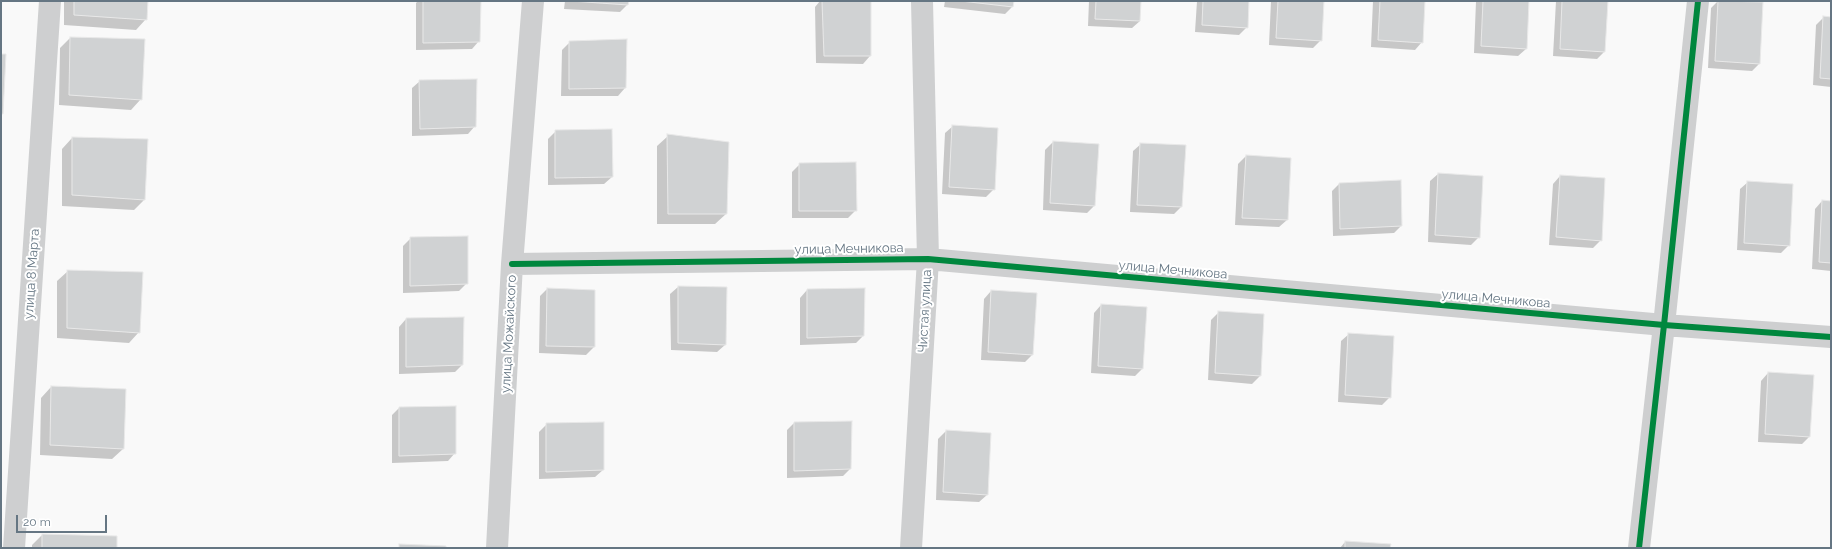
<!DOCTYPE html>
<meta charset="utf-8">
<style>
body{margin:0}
#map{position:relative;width:1832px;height:549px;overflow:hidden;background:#f9f9f9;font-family:Raleway,sans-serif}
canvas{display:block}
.frame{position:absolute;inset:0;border:2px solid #657683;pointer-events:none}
.scale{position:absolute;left:16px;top:515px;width:91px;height:18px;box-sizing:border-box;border:2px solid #657683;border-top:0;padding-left:5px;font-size:12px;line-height:14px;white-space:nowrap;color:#657683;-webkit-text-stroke:3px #fff;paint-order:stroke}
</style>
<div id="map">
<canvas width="1832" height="549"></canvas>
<div class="frame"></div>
<div class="scale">20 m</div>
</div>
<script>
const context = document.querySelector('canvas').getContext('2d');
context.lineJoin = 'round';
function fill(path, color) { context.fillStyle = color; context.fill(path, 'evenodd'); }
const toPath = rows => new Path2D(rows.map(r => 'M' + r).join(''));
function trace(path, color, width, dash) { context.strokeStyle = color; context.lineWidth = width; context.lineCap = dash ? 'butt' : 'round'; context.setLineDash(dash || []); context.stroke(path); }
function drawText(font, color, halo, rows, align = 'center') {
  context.font = font + ' Raleway,sans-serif'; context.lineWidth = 4; context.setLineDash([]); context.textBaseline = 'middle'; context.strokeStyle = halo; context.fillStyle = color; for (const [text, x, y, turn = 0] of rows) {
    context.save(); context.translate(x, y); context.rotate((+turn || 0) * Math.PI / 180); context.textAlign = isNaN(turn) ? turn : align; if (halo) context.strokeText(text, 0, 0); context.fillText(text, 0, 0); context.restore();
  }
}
const shadow = toPath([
 [64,1,147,1,146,19,136,30,64,25],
 [418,1,480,1,479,41,472,49,416,50,416,3],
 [565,1,628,1,628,4,620,12,564,9],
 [820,1,870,1,870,56,863,64,816,63,815,7],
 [945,1,1013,1,1012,7,1005,14,944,7],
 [1089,1,1140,1,1140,21,1132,28,1088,26],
 [1197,1,1248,1,1247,27,1239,35,1195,32],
 [1271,1,1323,1,1321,40,1313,48,1269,45],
 [1373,1,1424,1,1422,42,1415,50,1371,47],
 [1476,1,1528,1,1526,49,1518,56,1474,53],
 [1556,1,1607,1,1604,52,1597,59,1553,56],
 [1718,1,1762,3,1759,64,1752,71,1708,68,1711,8],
 [1824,17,1831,18,1831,87,1813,85,1816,25],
 [70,38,144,40,141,99,131,110,59,105,60,48],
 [570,42,625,88,618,96,561,96,562,50],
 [420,81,475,126,468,134,412,136,412,88],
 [953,126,994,189,986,197,942,194,945,133],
 [556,131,612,177,604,184,548,185,548,139],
 [668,136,726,214,715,224,657,224,657,146],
 [72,138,144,200,134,210,62,206,62,149],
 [1053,142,1094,206,1087,213,1043,210,1045,150],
 [1141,144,1181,207,1174,214,1130,212,1133,151],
 [1246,156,1287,220,1279,227,1235,225,1238,164],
 [800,164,856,210,848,218,792,218,792,172],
 [1438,174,1482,177,1479,237,1471,245,1428,242,1430,181],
 [1560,176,1601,240,1593,248,1549,245,1553,184],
 [1748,182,1789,245,1781,253,1737,250,1740,189],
 [1339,184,1401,226,1394,233,1333,236,1332,191],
 [1822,201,1831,202,1831,271,1812,269,1815,209],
 [411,238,467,283,459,291,403,293,403,246],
 [68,271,139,332,129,343,57,338,57,281],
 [678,287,726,288,725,345,717,352,671,350,670,294],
 [547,289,594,291,594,347,586,355,539,353,540,296],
 [807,290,863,336,856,343,800,345,800,298],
 [991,291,1032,355,1025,362,981,360,984,299],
 [1101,305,1142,369,1135,376,1091,373,1094,313],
 [1219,312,1263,315,1260,376,1252,384,1208,380,1211,320],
 [406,319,462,365,455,372,399,374,399,327],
 [1349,334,1390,397,1382,405,1338,402,1341,341],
 [1768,373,1813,376,1809,437,1802,444,1758,442,1761,381],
 [51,387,125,390,123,449,112,459,40,455,41,398],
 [399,408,455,453,448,461,392,463,392,415],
 [794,423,850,469,843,476,787,478,787,430],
 [547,424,603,470,595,477,539,479,539,432],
 [946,431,987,495,979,502,936,500,938,439],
 [42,535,116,548,32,548,32,545],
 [1345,542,1389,548,1340,548]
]);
const building = toPath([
 [74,1,148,1,147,20,74,15,74,1],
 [423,1,481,1,480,42,423,43,423,1],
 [571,1,629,1,628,5,571,1],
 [822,1,871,1,871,56,824,56,822,1],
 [961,1,1014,1,1013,7,961,1],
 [1096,1,1141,1,1140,21,1095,19,1096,1],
 [1203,1,1249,1,1248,28,1202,25,1203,1],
 [1278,1,1324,1,1322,41,1276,38,1278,1],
 [1380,1,1425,1,1423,43,1378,40,1380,1],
 [1483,1,1529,1,1527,49,1481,46,1483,1],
 [1562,1,1608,1,1605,52,1560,49,1562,1],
 [1718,1,1763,2,1760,64,1715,61,1718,1],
 [1823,16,1831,17,1831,79,1820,78,1823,16],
 [70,37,145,39,142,100,69,95,70,37],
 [627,39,626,88,569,89,569,41,627,39],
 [1,54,6,54,3,114,1,114,1,54],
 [477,79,476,127,420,129,419,80,477,79],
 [952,125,998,128,995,190,949,187,952,125],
 [612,129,613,177,555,178,555,130,612,129],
 [667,134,729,142,727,214,668,214,667,134],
 [72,137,148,139,145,200,72,195,72,137],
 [1053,141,1099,144,1095,206,1050,203,1053,141],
 [1140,143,1186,145,1182,207,1137,205,1140,143],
 [1246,155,1291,158,1288,220,1242,218,1246,155],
 [856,162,857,211,799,211,799,163,856,162],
 [1438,173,1483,176,1480,238,1435,235,1438,173],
 [1560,175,1605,178,1602,241,1556,237,1560,175],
 [1401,180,1402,226,1340,229,1339,183,1401,180],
 [1747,181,1793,184,1790,246,1744,243,1747,181],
 [1822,200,1831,201,1831,263,1819,262,1822,200],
 [468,236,468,284,410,286,410,237,468,236],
 [67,270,143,272,140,333,67,328,67,270],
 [678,286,727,287,726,345,678,343,678,286],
 [547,288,595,290,595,347,546,346,547,288],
 [865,288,864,336,807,338,807,289,865,288],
 [991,290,1037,293,1033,355,988,352,991,290],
 [1101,304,1147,307,1143,369,1098,366,1101,304],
 [1218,311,1264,314,1261,376,1215,373,1218,311],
 [464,317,463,365,406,367,406,318,464,317],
 [1348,333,1394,336,1391,398,1345,395,1348,333],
 [1768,372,1814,375,1810,437,1765,434,1768,372],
 [51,386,126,389,124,449,50,445,51,386],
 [456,406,456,454,399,456,399,407,456,406],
 [852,421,851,469,794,471,794,422,852,421],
 [604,422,604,470,546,472,546,423,604,422],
 [946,430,991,433,988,495,943,492,946,430],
 [42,534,117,536,117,548,42,548,42,534],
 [1345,541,1391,544,1390,548,1345,548,1345,541],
 [399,544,446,546,446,548,399,548,399,544]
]);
const minor = toPath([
 [512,264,928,259,1664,325,1831,337],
 [14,548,50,1],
 [497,548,512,264,533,1],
 [911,548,928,259,922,1],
 [1639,548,1664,325,1698,1]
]);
const cycleway = toPath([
 [512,264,928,259,1664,325,1831,337],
 [1639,548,1664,325,1698,1]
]);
const streetNames = [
 ["улица Мечникова",849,249,-1],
 ["улица Мечникова",1173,270,5],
 ["улица 8 Марта",32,274,-86],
 ["улица Мечникова",1496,299,5],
 ["Чистая улица",925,311,-87],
 ["улица Можайского",509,334,-87]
];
fill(shadow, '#0003');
fill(building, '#d0d2d3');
trace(building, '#e8e8e8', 1);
trace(minor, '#cecfd0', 22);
trace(cycleway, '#00873e', 6);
drawText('13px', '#657683', '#fff', streetNames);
</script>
